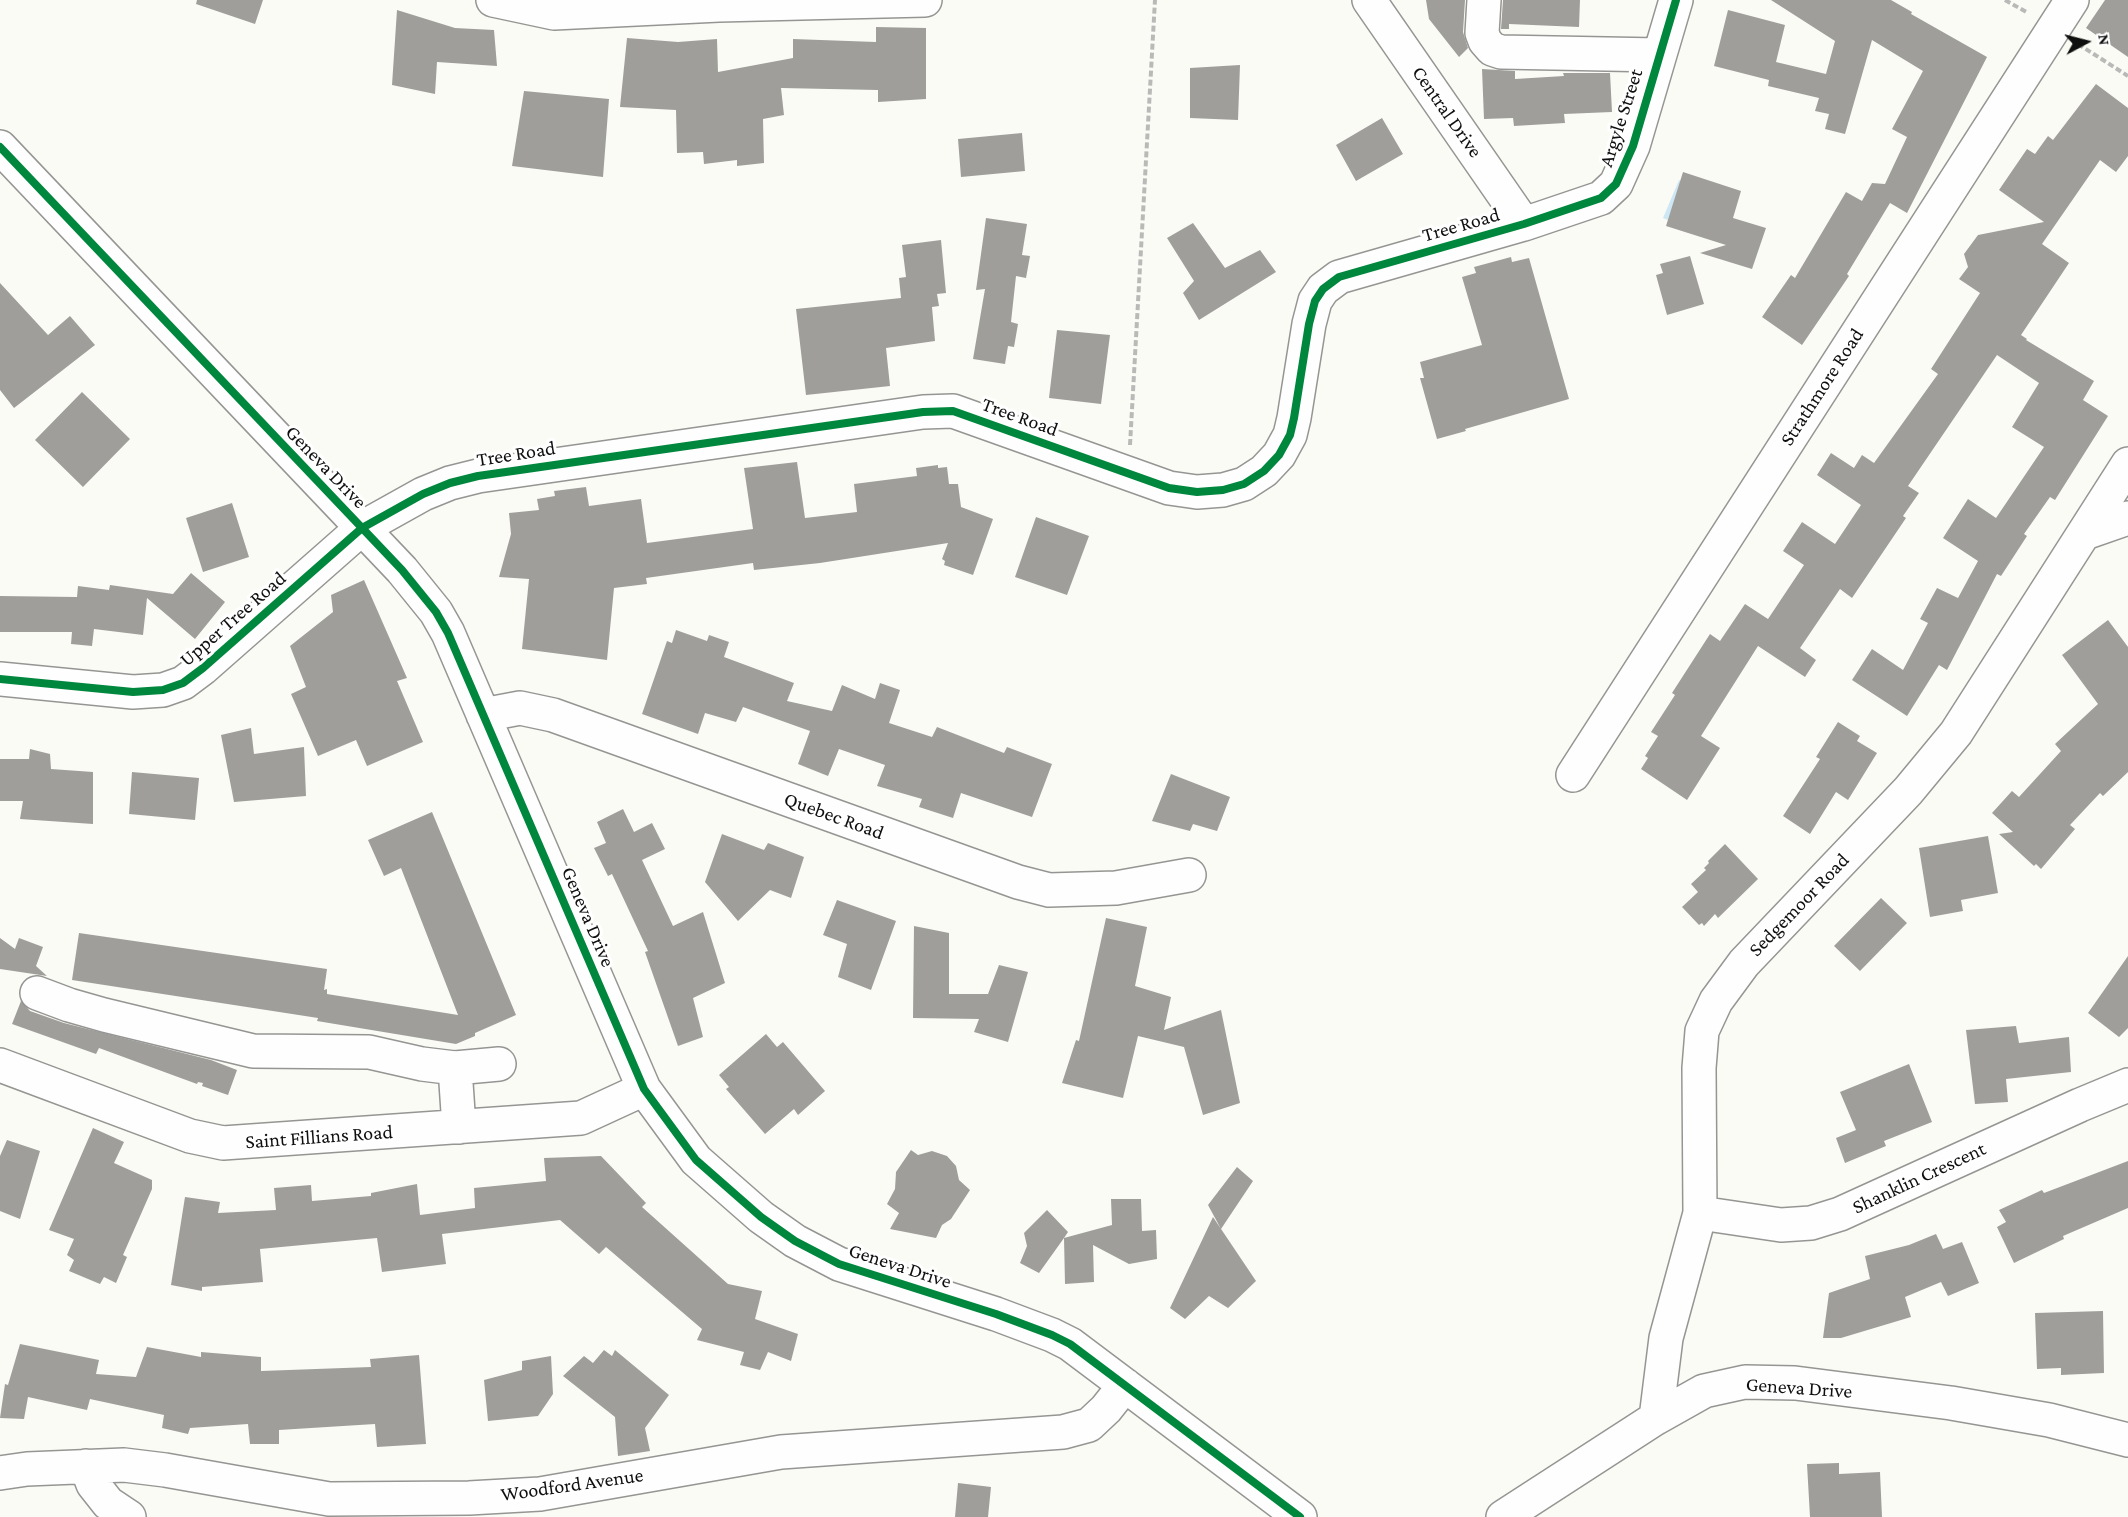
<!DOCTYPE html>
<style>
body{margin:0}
#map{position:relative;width:2128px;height:1517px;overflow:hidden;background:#fbfbf6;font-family:"Crimson Pro",serif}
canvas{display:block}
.north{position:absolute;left:2056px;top:12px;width:60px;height:60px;-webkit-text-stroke:4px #fff;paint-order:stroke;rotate:83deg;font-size:16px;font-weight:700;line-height:24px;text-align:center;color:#0f0f0f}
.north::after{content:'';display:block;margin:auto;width:21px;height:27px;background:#0f0f0f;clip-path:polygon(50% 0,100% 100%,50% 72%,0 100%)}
</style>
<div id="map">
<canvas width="2128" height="1517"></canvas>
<div class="north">N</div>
</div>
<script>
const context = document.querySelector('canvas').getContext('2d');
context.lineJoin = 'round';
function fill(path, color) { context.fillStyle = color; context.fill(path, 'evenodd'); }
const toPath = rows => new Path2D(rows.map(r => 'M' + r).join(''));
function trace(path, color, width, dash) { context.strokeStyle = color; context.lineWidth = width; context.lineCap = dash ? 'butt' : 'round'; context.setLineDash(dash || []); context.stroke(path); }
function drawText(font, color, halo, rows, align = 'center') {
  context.font = font + ' "Crimson Pro",serif'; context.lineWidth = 6; context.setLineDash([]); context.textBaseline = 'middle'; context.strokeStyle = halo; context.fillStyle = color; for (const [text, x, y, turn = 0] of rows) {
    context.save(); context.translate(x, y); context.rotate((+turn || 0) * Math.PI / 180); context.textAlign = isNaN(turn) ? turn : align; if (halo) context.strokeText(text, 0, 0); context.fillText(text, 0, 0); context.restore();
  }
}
const water = toPath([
 [1679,180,1684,183,1668,220,1663,218]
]);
const building = toPath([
 [197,0,263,0,255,24,196,4],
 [1426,0,1465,0,1463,32,1468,48,1459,57,1429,19],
 [1503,0,1580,0,1579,27,1509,24,1509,29,1501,29],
 [1771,0,1891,0,1912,12,1911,14,1987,57,1907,213,1890,203,1847,274,1849,276,1802,345,1762,317,1791,275,1795,278,1846,192,1862,201,1872,183,1885,184,1907,137,1892,129,1923,71,1872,40,1845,134,1825,129,1829,114,1815,111,1819,98,1768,86,1769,80,1714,66,1728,10,1785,25,1776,62,1826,74,1835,41],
 [2105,0,2128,0,2128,57,2086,28],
 [397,10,455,28,494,30,497,66,437,62,435,94,392,85],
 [876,27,926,28,926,99,878,102,878,90,781,88,784,115,763,119,764,163,737,166,737,160,704,164,703,152,677,153,676,110,620,107,627,38,678,42,717,39,718,72,793,58,793,39,876,42],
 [1240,65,1238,120,1190,118,1190,68],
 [1482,69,1515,71,1515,79,1564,76,1563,73,1610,73,1612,112,1564,114,1565,123,1514,126,1513,118,1484,119],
 [2096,84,2128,108,2128,156,2116,172,2100,160,2042,244,2069,263,2021,335,2027,339,2026,340,2094,381,2083,400,2108,416,2055,500,2050,497,2024,534,2027,536,2001,576,1997,574,1947,670,1939,665,1907,716,1852,680,1872,649,1903,670,1928,623,1920,619,1937,588,1958,598,1978,561,1943,538,1968,499,1996,518,2044,447,2012,427,2039,383,1997,355,1908,486,1919,493,1903,516,1906,518,1852,598,1840,589,1800,648,1816,660,1805,677,1758,646,1701,736,1720,748,1687,800,1641,769,1648,758,1645,756,1658,736,1651,732,1675,695,1672,693,1710,634,1720,641,1745,604,1768,619,1804,565,1783,551,1802,522,1835,544,1861,505,1817,475,1831,453,1854,468,1862,455,1874,463,1938,374,1931,369,1980,293,1959,279,1968,267,1964,254,1978,235,2044,222,1999,190,2027,149,2035,154,2048,136,2053,140],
 [524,91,609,99,603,177,512,166],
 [1382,118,1403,154,1356,181,1336,145],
 [1022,133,1025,171,961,177,958,139],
 [1683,172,1741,191,1733,218,1766,228,1752,269,1700,253,1726,245,1666,226],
 [986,218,1027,224,1022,255,1030,256,1026,278,1016,276,1011,322,1018,324,1014,347,1008,346,1005,364,973,359,985,289,976,290],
 [1193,223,1225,268,1260,250,1276,272,1199,320,1183,293,1194,281,1167,238],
 [941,240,946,293,937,294,939,306,932,307,935,341,886,348,890,386,806,395,796,309,901,298,899,278,906,277,902,245],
 [1690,256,1704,304,1667,315,1656,275,1663,273,1660,264],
 [1511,257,1512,262,1529,258,1569,399,1465,429,1466,431,1437,439,1420,378,1424,378,1420,362,1482,345,1462,277,1476,273,1474,267],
 [0,283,48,335,70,316,95,345,14,408,0,390],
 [1057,330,1110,335,1101,404,1049,398],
 [82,392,130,439,83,487,35,440],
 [797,462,805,518,857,512,854,484,917,476,916,468,938,465,938,468,947,467,949,484,958,484,961,507,993,519,973,575,944,565,945,561,942,559,948,543,820,563,754,570,753,563,646,578,647,584,614,588,607,660,522,649,529,579,499,577,511,534,509,513,539,510,537,499,555,496,554,491,586,487,589,506,641,499,647,543,753,529,744,468],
 [232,503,249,557,203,572,186,518],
 [1036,517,1089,536,1067,595,1015,577],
 [191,573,225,602,195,639,147,598,143,635,94,629,92,646,71,644,72,632,0,632,0,596,77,597,78,586,109,590,110,585,173,594],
 [364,580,407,678,397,681,423,742,367,766,356,740,318,756,291,694,306,687,290,646,333,612,331,595],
 [2108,620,2128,647,2128,772,2103,796,2100,793,2070,825,2075,829,2041,869,2036,864,2034,866,1999,834,2013,832,1992,813,2012,791,2019,797,2061,751,2055,744,2098,704,2062,655],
 [676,630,707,641,709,635,729,642,724,657,794,683,787,701,832,711,842,685,875,699,880,683,900,690,889,723,932,737,937,727,1004,753,1007,747,1052,764,1032,817,961,793,953,818,919,807,922,799,877,786,885,765,839,749,828,776,798,764,810,731,743,707,736,722,705,713,698,734,642,714,667,641,672,643],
 [1838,722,1860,736,1857,741,1877,753,1848,800,1836,792,1810,834,1783,816,1820,759,1816,757],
 [251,728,254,754,304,747,306,796,234,802,221,735],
 [30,749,50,754,51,769,93,772,93,824,20,819,23,801,0,801,0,759,29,759],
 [132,772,199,778,195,820,129,814],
 [1171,774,1230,797,1217,831,1193,824,1190,831,1152,821],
 [623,809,634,832,652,823,665,849,642,860,673,926,703,912,725,983,693,998,703,1037,678,1046,645,952,648,951,612,874,608,876,594,848,606,843,597,822],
 [432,812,516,1015,475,1033,475,1036,456,1044,317,1021,318,1018,72,980,79,933,327,969,324,990,327,989,327,994,458,1015,401,868,384,876,368,840],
 [722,834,764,850,768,843,804,857,791,898,770,890,738,921,705,882],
 [1988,836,1998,893,1961,900,1963,911,1930,917,1919,848],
 [1725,844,1758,879,1718,918,1715,914,1704,926,1702,923,1699,925,1682,907,1698,892,1691,884,1706,870,1704,868,1709,863,1708,861],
 [1881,898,1907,923,1860,971,1834,946],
 [837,900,896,921,871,990,838,977,847,944,823,935],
 [1106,918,1147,927,1135,986,1171,997,1164,1030,1221,1010,1240,1103,1203,1115,1184,1047,1138,1036,1123,1098,1062,1083,1076,1040,1079,1041],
 [914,926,949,933,949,994,988,994,999,965,1028,972,1008,1042,974,1032,979,1019,913,1018],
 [0,938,15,949,19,938,43,947,36,966,47,976,0,969],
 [2128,956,2128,1028,2119,1037,2088,1013],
 [21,1001,30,1011,64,1023,211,1060,237,1070,228,1095,202,1086,203,1083,198,1082,197,1084,99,1048,96,1054,12,1024],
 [2016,1026,2019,1043,2069,1037,2071,1072,2006,1079,2008,1102,1975,1104,1966,1030],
 [766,1034,777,1047,783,1042,825,1091,798,1115,794,1109,765,1134,726,1089,729,1087,719,1075],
 [1909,1064,1932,1122,1884,1141,1886,1146,1845,1163,1836,1138,1856,1130,1840,1092],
 [93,1128,124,1142,114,1163,152,1180,152,1189,123,1255,127,1257,116,1283,104,1277,100,1284,69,1271,74,1260,67,1255,74,1239,49,1230],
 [7,1140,40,1151,20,1219,0,1211,0,1156],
 [911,1150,918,1155,932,1151,947,1156,956,1166,959,1180,970,1190,951,1219,942,1225,936,1238,890,1229,899,1213,887,1204,895,1189,896,1172],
 [601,1156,646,1203,642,1207,728,1284,762,1291,755,1319,798,1334,791,1361,768,1352,760,1370,740,1365,744,1352,697,1340,702,1329,606,1247,599,1254,560,1220,442,1234,446,1264,382,1272,377,1238,260,1249,263,1282,202,1287,202,1291,171,1285,185,1197,220,1202,218,1213,276,1210,274,1188,311,1185,312,1201,371,1196,371,1193,417,1184,420,1215,475,1208,474,1188,546,1181,544,1158],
 [2128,1161,2128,1208,2063,1236,2064,1239,2014,1263,1997,1227,2006,1222,1999,1210,2042,1190,2044,1193],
 [1237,1167,1253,1181,1221,1229,1208,1205],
 [1111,1199,1141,1199,1142,1231,1156,1230,1157,1259,1129,1264,1093,1245,1094,1282,1065,1284,1064,1238,1039,1273,1020,1263,1027,1246,1024,1233,1047,1210,1068,1232,1064,1238,1112,1225],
 [1213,1217,1256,1281,1228,1308,1209,1296,1185,1319,1170,1308],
 [1936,1234,1943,1249,1962,1242,1979,1283,1948,1296,1941,1282,1905,1297,1911,1317,1841,1338,1823,1338,1829,1293,1870,1279,1865,1256,1909,1245],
 [2103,1311,2104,1373,2061,1375,2061,1368,2037,1369,2035,1313],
 [20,1344,99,1360,96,1374,136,1377,147,1347,201,1357,201,1352,261,1357,261,1371,371,1367,370,1359,419,1355,426,1444,377,1447,375,1424,279,1430,279,1444,250,1444,248,1424,190,1428,188,1434,162,1428,164,1415,90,1399,87,1410,28,1397,24,1419,0,1418,5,1384,8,1385],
 [604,1350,612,1356,615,1350,669,1395,645,1428,650,1451,618,1456,615,1417,563,1376,584,1356,593,1363],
 [551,1356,553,1394,538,1416,488,1421,484,1380,522,1370,522,1361],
 [1839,1463,1839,1474,1880,1472,1882,1517,1810,1517,1807,1464],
 [958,1483,991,1487,988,1517,955,1517]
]);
const path = toPath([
 [2005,0,2028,13],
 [2078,44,2128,76],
 [1130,445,1155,0]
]);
const minor = toPath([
 [493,0,554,13,719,5,925,0],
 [1369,0,1524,224],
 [1484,0,1482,33,1485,41,1492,49,1501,52,1659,55],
 [0,147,402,570,436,612,448,633,644,1089,696,1160,761,1217,795,1241,839,1264,996,1314,1052,1335,1070,1344,1300,1517],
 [2085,533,2128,518],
 [0,679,133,692,163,690,183,683,203,668,362,528,423,494,450,483,478,476,923,412,953,411,1169,488,1197,492,1223,490,1244,484,1264,471,1279,455,1290,435,1294,418,1309,324,1315,301,1323,289,1339,277,1524,224,1601,198,1616,184,1633,146,1676,0],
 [483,715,520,708,553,715,1018,882,1049,890,1116,888,1189,875],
 [1573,775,2072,0],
 [37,993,69,1005,104,1015,253,1051,369,1052,422,1064,455,1068,499,1064],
 [0,1065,190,1136,223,1143,581,1118,644,1089],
 [455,1068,459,1127],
 [1700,1213,1781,1225,1811,1223,1840,1214,2080,1105,2128,1085],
 [1656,1418,1666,1338,1700,1213,1699,1068,1702,1031,1716,1001,1744,963,1908,791,1956,733,2128,464],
 [86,1466,93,1484,108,1503,129,1517],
 [0,1473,27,1469,124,1465,165,1470,329,1499,469,1498,540,1494,781,1452,1063,1432,1089,1425,1106,1409,1125,1385],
 [1503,1517,1656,1418,1704,1391,1745,1382,1795,1383,1951,1403,2049,1420,2128,1440]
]);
const cycleway = toPath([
 [0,147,402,570,436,612,448,633,644,1089,696,1160,761,1217,795,1241,839,1264,996,1314,1052,1335,1070,1344,1300,1517],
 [0,679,133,692,163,690,183,683,203,668,362,528,423,494,450,483,478,476,923,412,953,411,1169,488,1197,492,1223,490,1244,484,1264,471,1279,455,1290,435,1294,418,1309,324,1315,301,1323,289,1339,277,1524,224,1601,198,1616,184,1633,146,1676,0]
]);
const streetNames = [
 ["Central Drive",1447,112,55],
 ["Argyle Street",1621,118,-72],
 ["Tree Road",1461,225,-16],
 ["Strathmore Road",1822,387,-57],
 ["Tree Road",1020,417,20],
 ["Tree Road",516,454,-9],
 ["Geneva Drive",326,467,46],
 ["Upper Tree Road",233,619,-41],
 ["Quebec Road",834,816,20],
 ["Sedgemoor Road",1799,905,-46],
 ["Geneva Drive",588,917,67],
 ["Saint Fillians Road",319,1137,-4],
 ["Shanklin Crescent",1919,1178,-25],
 ["Geneva Drive",900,1266,18],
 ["Geneva Drive",1799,1388,4],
 ["Woodford Avenue",572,1485,-8]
];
fill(water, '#cee7f4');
fill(building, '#9f9e9b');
trace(minor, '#959593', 36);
trace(path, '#b9b9b8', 4, [6, 3]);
trace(minor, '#fefefe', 33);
trace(cycleway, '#00873e', 8);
drawText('20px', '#0f0f0f', '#fff', streetNames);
</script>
